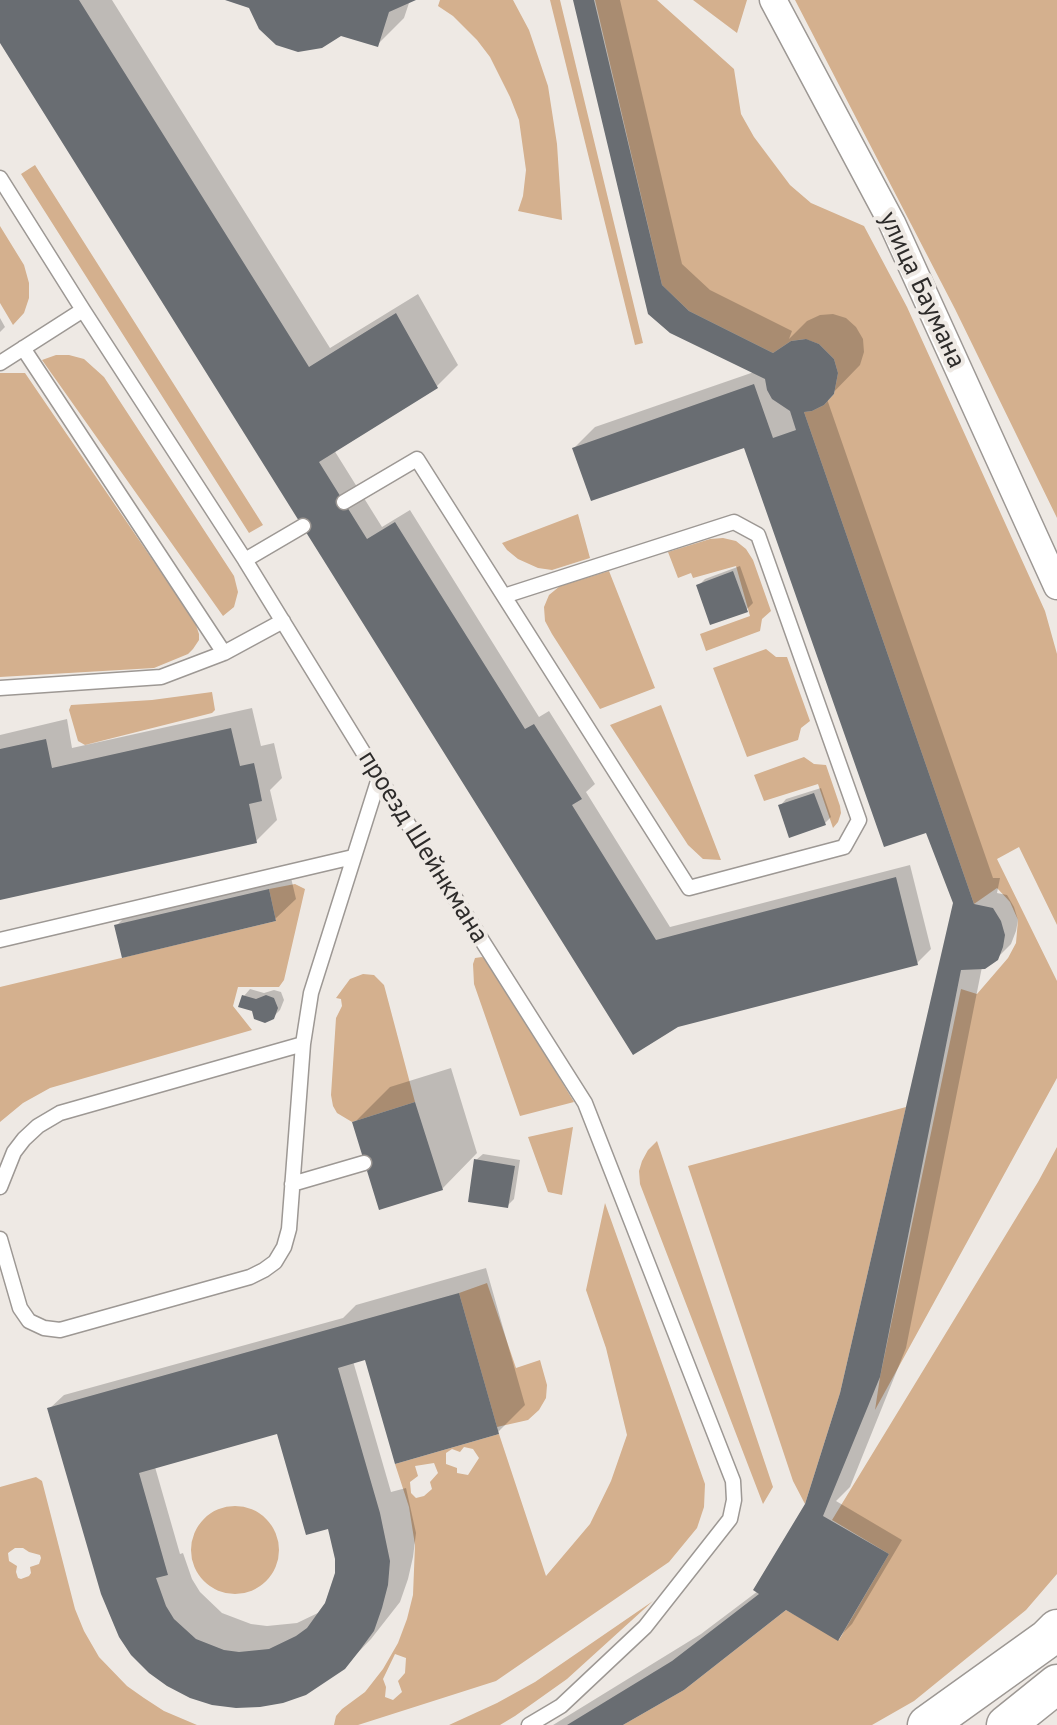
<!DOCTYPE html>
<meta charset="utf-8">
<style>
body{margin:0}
canvas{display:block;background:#eee9e4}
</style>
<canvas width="1057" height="1725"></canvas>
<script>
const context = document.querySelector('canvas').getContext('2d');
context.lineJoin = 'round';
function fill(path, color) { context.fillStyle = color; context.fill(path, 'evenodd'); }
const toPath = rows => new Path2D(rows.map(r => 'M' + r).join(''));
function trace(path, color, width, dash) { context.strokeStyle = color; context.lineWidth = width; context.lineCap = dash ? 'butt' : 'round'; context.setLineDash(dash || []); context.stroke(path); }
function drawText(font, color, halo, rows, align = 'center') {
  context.font = font + ' "PT Sans",sans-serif'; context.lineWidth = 8; context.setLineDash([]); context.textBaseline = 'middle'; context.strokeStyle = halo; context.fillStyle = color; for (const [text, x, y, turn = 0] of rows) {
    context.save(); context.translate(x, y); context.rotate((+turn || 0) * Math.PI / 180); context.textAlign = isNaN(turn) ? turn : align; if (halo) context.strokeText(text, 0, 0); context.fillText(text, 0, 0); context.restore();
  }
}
const green = toPath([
 [440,0,513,0,529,30,548,86,557,144,562,220,518,211,523,196,526,170,519,120,510,97,490,57,477,40,453,16,438,6],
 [550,0,560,0,643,343,635,345],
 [595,0,657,0,734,69,741,114,754,137,790,185,811,203,864,226,907,307,1045,611,1057,654,1057,925,1019,847,997,859,1057,981,1057,1078,875,1410,880,1377,961,989,977,994,1008,958,1016,943,1018,920,1010,902,997,888,974,904,804,412,812,411,824,405,834,394,838,373,834,359,819,344,805,339,791,341,773,353,689,311,662,285],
 [693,0,747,0,737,33],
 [795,0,1057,0,1057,518,955,309],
 [35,165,263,525,249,533,21,174],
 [0,226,24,265,29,283,29,298,24,313,13,325,0,303],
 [56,355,69,355,84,359,104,377,234,576,238,592,234,607,223,616,42,360],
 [0,373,25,373,195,622,199,634,199,640,193,649,188,654,154,668,0,677],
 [578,514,590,558,552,570,538,568,518,559,507,550,502,543],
 [723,538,736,541,746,549,753,560,771,611,762,619,760,631,706,651,700,634,750,616,736,566,693,578,691,573,678,578,668,552,710,539],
 [609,571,655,688,600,709,552,634,545,621,544,607,549,595,560,586],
 [766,649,776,657,787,657,810,721,801,728,798,740,747,757,713,668],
 [212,692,215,710,212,713,85,745,78,741,69,710,71,705,152,700],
 [661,705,721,860,703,859,688,845,610,725],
 [804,757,814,764,826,765,840,806,841,813,838,822,833,828,818,784,764,801,754,775],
 [295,884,305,889,284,980,279,987,238,987,233,1006,252,1030,50,1088,23,1103,0,1122,0,987,276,921,269,889],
 [482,957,488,960,574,1102,520,1116,474,984,473,964,475,958],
 [363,974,374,975,384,985,415,1102,352,1122,337,1113,333,1106,331,1095,336,1018,342,1006,341,999,336,998,350,979],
 [906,1107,840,1393,805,1504,793,1481,688,1166],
 [573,1127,562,1195,548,1192,528,1137],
 [657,1141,773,1487,763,1504,640,1184,639,1171,642,1161,648,1150],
 [1057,1147,1057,1574,1026,1610,914,1701,872,1725,623,1725,684,1690,786,1610,839,1640,889,1554,832,1520,1038,1182],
 [605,1203,705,1484,704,1507,697,1528,669,1562,496,1681,358,1725,334,1725,336,1716,342,1709,365,1692,383,1669,398,1643,407,1619,413,1595,415,1545,409,1507,395,1464,499,1434,546,1576,590,1524,611,1481,627,1435,606,1348,586,1290],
 [464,1447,473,1449,479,1458,468,1475,457,1473,457,1468,446,1464,446,1453,452,1449,460,1452],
 [434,1463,438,1473,430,1482,432,1489,424,1496,416,1498,411,1493,410,1482,418,1476,415,1466],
 [395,1654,406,1658,405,1673,398,1681,402,1692,393,1700,385,1697,386,1687,383,1679],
 [487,1283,516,1368,540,1360,547,1385,546,1398,539,1410,528,1420,497,1427,459,1293],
 [36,1477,42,1481,75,1609,84,1631,99,1657,127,1686,144,1698,164,1711,197,1725,0,1725,0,1487],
 [15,1548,23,1548,29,1552,40,1555,41,1558,39,1564,30,1567,31,1573,29,1576,21,1579,18,1578,16,1572,17,1566,9,1561,8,1553],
 '191 1550a44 44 0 1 1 88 0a44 44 0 1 1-88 0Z',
 [653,1601,567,1679,515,1716,500,1725,449,1725,497,1703,535,1682]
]);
const shadow = toPath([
 [0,0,112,0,330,348,418,294,458,365,437,386,334,450,382,527,410,510,539,717,549,711,595,784,586,792,670,927,910,865,931,949,917,963,677,1025,0,39],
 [230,0,410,0,404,18,378,44],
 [575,0,620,0,682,264,710,290,792,331,789,339,807,321,820,315,833,314,846,318,856,327,863,339,864,352,860,365,827,399,993,878,1000,878,997,893,1007,895,1014,907,1018,920,1016,931,1011,944,996,959,982,967,906,1348,850,1487,836,1501,902,1540,852,1624,838,1638,786,1607,619,1725,553,1725,701,1634,758,1591,806,1505,842,1394,955,903,928,830,752,443,574,448,595,427,754,372,671,332],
 [0,318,5,327,0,332],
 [740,566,753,603,746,610,699,585,705,579],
 [252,708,261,746,274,743,282,778,270,790,277,820,256,841,0,898,0,735,67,719,72,748],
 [821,788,831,817,824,824,780,806,786,799],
 [289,869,296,899,275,919,116,926,137,905],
 [250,989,264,993,274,990,281,992,284,1000,280,1010,273,1017,244,996],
 [451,1068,477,1153,442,1189,354,1123,390,1087],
 [483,1154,520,1160,514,1199,507,1206,476,1160],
 [486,1268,525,1405,498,1432,366,1358,353,1361,391,1492,406,1488,416,1533,413,1557,408,1579,400,1602,371,1639,344,1667,213,1703,49,1409,64,1395,343,1318,356,1305],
 [279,1431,330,1529,337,1559,337,1574,322,1611,297,1623,267,1626,251,1624,222,1613,200,1592,192,1579,183,1553,180,1554,155,1467]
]);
const building = toPath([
 [0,0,79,0,309,367,396,313,438,388,319,462,367,539,395,522,525,729,534,724,557,760,582,799,572,805,656,940,896,877,918,965,678,1027,633,1055,0,43],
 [225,0,416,0,389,12,378,47,341,36,322,48,298,52,276,45,259,29,249,8],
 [573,0,594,0,662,285,689,311,773,353,791,341,806,339,819,344,834,359,838,373,834,394,824,405,812,411,804,412,974,904,993,908,1001,921,1005,935,1003,947,998,960,985,969,961,970,880,1377,823,1516,889,1554,838,1641,786,1610,684,1690,623,1725,567,1725,672,1661,759,1594,753,1590,805,1504,840,1393,953,903,926,833,884,847,744,448,591,501,572,448,754,384,773,438,796,430,790,411,772,399,767,390,765,379,670,333,648,314],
 [733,571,748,612,710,625,696,585],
 [231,728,240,766,254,763,258,781,262,801,249,804,257,843,0,900,0,749,46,739,52,768],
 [814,793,826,825,789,838,778,805],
 [269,889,276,921,122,958,114,925],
 [242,995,256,999,266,995,274,998,278,1008,274,1019,265,1023,254,1019,252,1011,238,1007],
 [415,1102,443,1190,379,1210,352,1122],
 [474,1159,515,1166,508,1208,468,1202],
 [459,1293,499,1434,395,1464,365,1360,338,1368,380,1513,390,1561,388,1585,382,1608,374,1631,360,1650,345,1669,306,1695,283,1703,260,1707,236,1708,212,1705,190,1698,167,1686,149,1673,131,1655,119,1637,101,1594,47,1408],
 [277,1434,306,1535,328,1529,335,1559,335,1573,325,1603,307,1628,296,1636,269,1649,239,1652,224,1650,196,1639,174,1619,166,1606,156,1578,168,1575,139,1473]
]);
const lane = toPath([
 [0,178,83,310,245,560,379,778,585,1103,733,1481,734,1500,730,1519,645,1627,561,1706,529,1725],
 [23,348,224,653],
 [0,363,83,310],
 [344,502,417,459,689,888,844,847,859,820,758,535,734,522,504,596],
 [245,560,303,526],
 [0,688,161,677,224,653,283,621],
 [0,940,353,857],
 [292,1184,364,1163],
 [0,1187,14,1152,24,1139,38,1126,60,1113,303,1044],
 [0,1239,20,1308,29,1321,44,1328,60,1330,250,1277,264,1270,275,1262,284,1247,289,1229,303,1044,311,993,379,778]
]);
const street = toPath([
 [773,0,892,223,1057,586]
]);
const secondary = toPath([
 [927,1725,1047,1639,1057,1629],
 [1006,1725,1057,1684]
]);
const streetNames = [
 ["улица Баумана",922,290,65],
 ["проезд Шейнкмана",423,847,58]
];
fill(green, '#d4b08e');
fill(shadow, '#0003');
fill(building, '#696d72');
trace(lane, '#9d9894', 17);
trace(street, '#9d9894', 29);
trace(secondary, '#9d9894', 41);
trace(lane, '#fff', 14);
trace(street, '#fff', 26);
trace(secondary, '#fff', 38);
drawText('26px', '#2d2b2a', '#eee9e4', streetNames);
</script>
